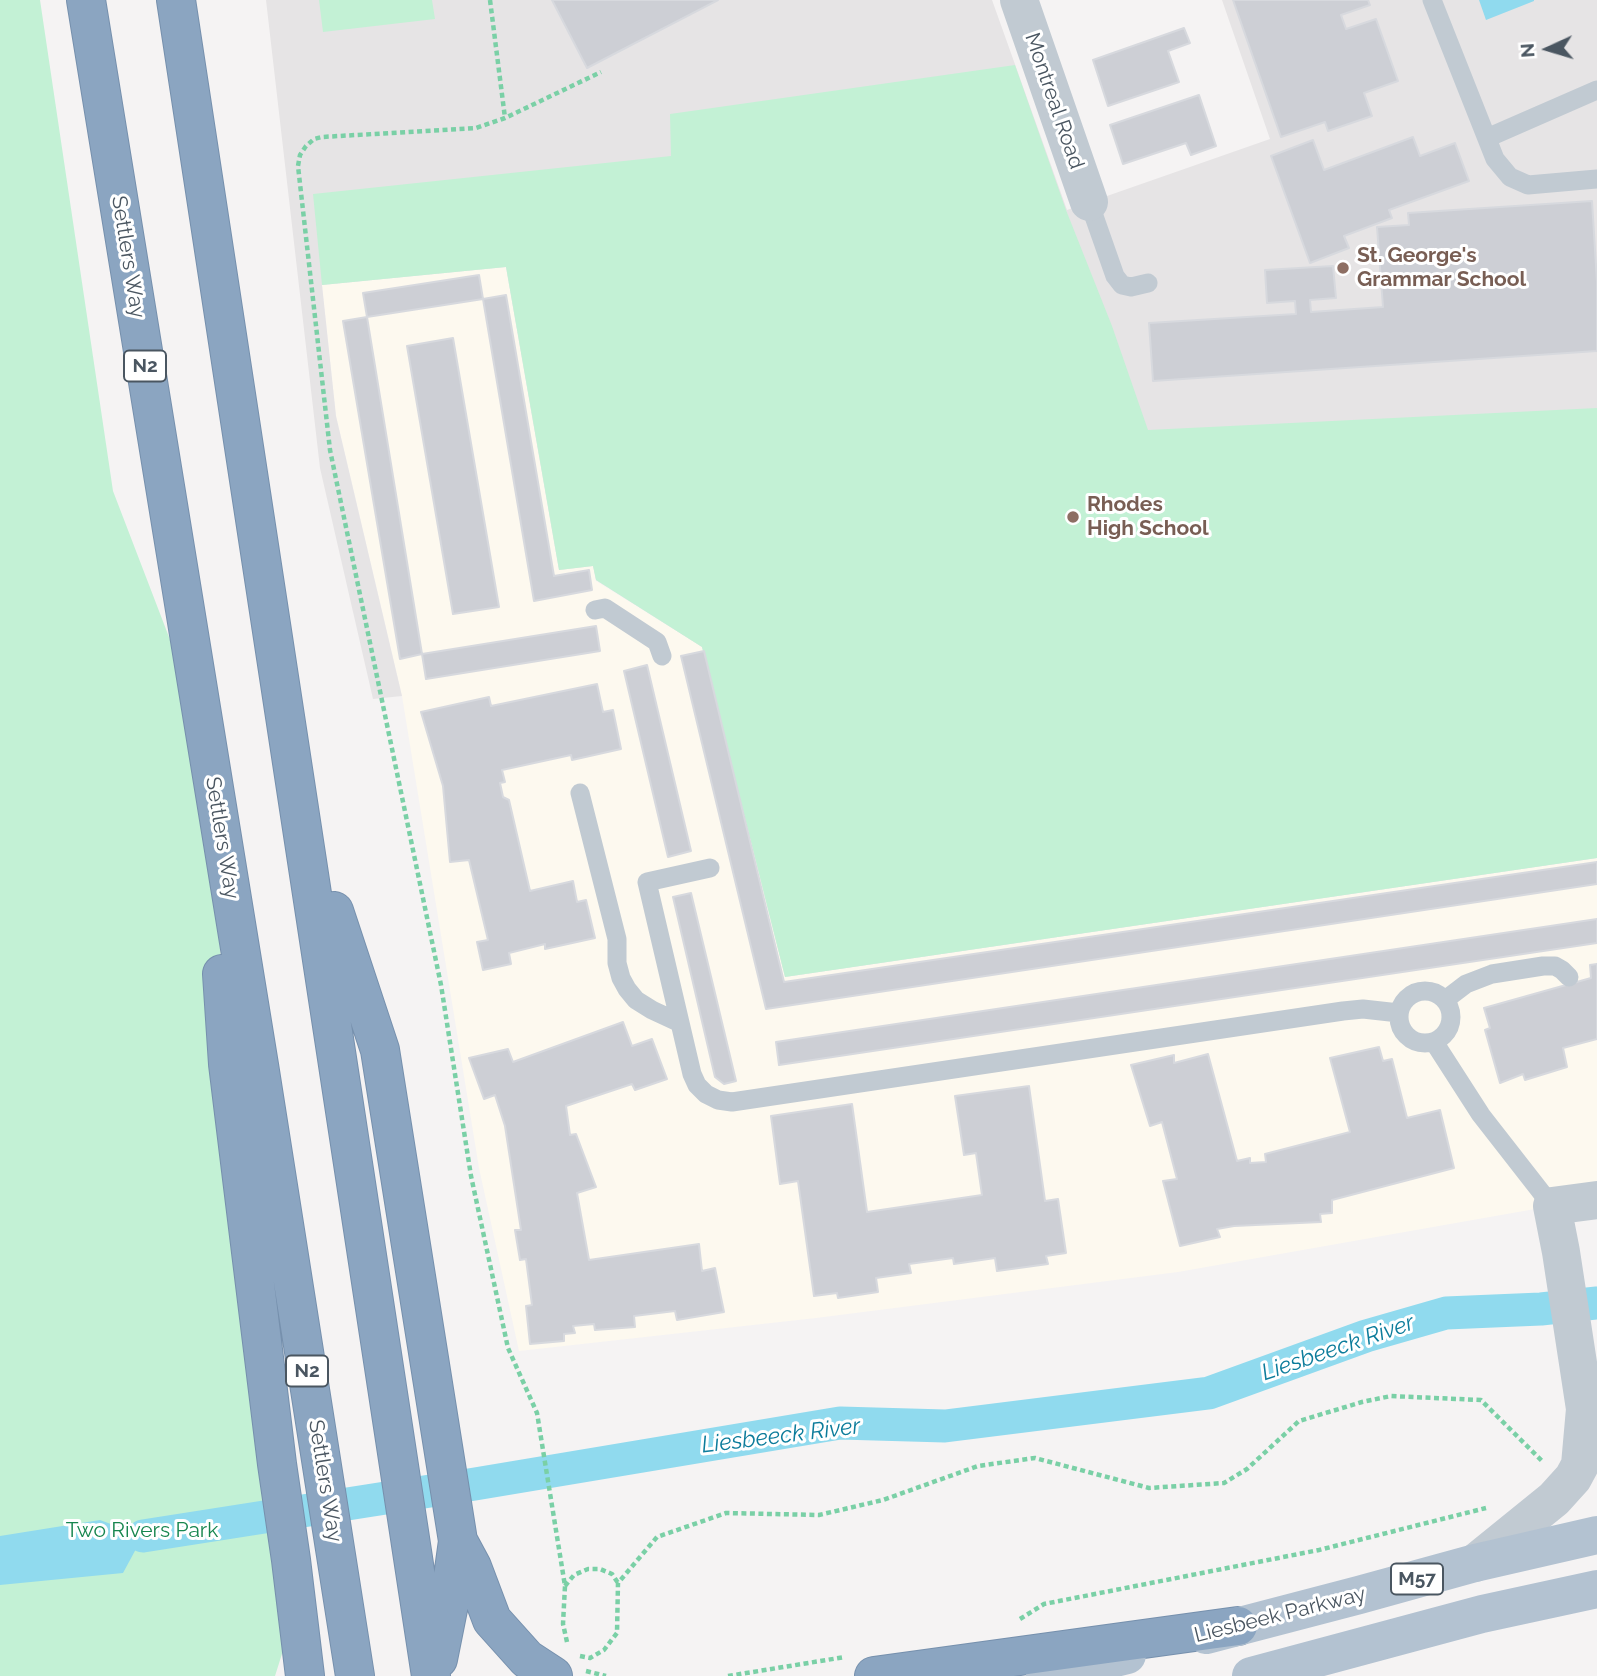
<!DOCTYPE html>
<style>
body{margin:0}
#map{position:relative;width:1597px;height:1676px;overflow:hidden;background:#f5f3f3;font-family:Raleway,sans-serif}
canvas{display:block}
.north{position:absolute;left:1513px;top:14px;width:70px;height:70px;-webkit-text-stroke:5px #fff;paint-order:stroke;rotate:266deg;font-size:19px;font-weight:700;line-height:28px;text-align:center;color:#4a5661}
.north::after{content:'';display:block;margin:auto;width:24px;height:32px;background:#4a5661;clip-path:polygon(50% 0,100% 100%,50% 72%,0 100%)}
</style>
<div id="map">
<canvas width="1597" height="1676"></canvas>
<div class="north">N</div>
</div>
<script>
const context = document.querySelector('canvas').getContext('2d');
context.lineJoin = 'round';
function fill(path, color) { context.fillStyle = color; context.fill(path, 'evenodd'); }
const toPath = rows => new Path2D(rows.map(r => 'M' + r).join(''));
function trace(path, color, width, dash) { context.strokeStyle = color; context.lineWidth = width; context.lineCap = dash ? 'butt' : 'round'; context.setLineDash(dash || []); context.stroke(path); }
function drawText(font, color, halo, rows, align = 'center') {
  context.font = font + ' Raleway,sans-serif'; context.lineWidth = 6; context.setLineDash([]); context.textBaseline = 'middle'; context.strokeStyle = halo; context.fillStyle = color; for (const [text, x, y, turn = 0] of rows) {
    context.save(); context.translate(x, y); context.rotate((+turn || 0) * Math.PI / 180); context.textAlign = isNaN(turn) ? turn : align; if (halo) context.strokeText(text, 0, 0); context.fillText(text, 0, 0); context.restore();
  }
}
const commercial = toPath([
 [506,267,559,570,593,565,596,581,702,647,785,977,1597,858,1597,1200,1552,1206,1178,1272,816,1318,519,1351,479,1168,402,696,336,416,322,285]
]);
const education = toPath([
 [266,0,992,0,1067,210,1270,139,1222,0,1597,0,1597,858,785,977,702,647,596,580,593,566,559,570,506,267,322,285,336,416,402,696,373,699,320,468]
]);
const green = toPath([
 [0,0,40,0,113,491,205,731,228,1064,286,1641,275,1676,0,1676],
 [319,0,432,0,435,19,323,32],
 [1015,65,1066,210,1112,326,1148,430,1597,408,1597,858,785,977,702,647,596,580,593,566,559,570,506,267,322,285,313,194,671,156,670,114]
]);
const water = toPath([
 [1479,0,1534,0,1534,1,1486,20],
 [100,1520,143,1536,123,1573,0,1585,0,1536]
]);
const canal = toPath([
 [143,1536,475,1484,840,1423,945,1426,1209,1393,1366,1336,1446,1313,1541,1309,1597,1303]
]);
const building = toPath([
 [552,0,718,0,587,68,552,0],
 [1233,0,1368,0,1370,5,1341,15,1346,29,1376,19,1398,81,1364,93,1372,116,1328,131,1325,122,1281,137,1233,0],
 [1184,28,1190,43,1168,51,1179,82,1108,106,1093,60,1184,28],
 [1199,95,1216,146,1191,155,1186,143,1123,164,1110,125,1199,95],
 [1413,137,1420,156,1455,143,1469,181,1389,210,1392,218,1344,236,1349,248,1310,263,1271,156,1313,140,1324,170,1413,137],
 [1592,201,1597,282,1597,351,1153,381,1149,323,1296,314,1295,301,1267,303,1265,270,1333,266,1336,298,1310,300,1311,312,1383,307,1377,227,1409,225,1408,213,1592,201],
 [479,275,483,299,367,317,363,293,479,275],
 [506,295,554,576,589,570,592,590,534,601,483,299,506,295],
 [367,317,422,654,400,659,343,321,367,317],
 [453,338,499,607,453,614,407,346,453,338],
 [596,626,600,651,426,679,422,654,596,626],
 [704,651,784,982,1597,862,1597,884,766,1009,681,656,704,651],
 [647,665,691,851,668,857,624,671,647,665],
 [597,684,603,712,613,710,621,749,572,760,571,755,502,770,505,782,500,783,503,797,509,800,530,891,573,881,577,902,586,900,595,938,545,949,545,944,509,953,511,964,483,970,477,942,488,940,469,860,450,862,443,786,421,712,489,697,491,706,597,684],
 [691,893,736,1081,724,1084,715,1077,673,897,691,893],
 [1597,919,1597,943,779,1065,776,1042,1597,919],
 [1597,964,1597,1039,1563,1048,1567,1067,1525,1080,1523,1074,1500,1083,1485,1030,1490,1028,1484,1008,1591,978,1590,965,1597,964],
 [623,1022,632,1046,652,1039,667,1079,635,1090,632,1084,566,1106,570,1135,576,1134,596,1187,577,1193,589,1260,699,1244,702,1271,715,1268,724,1312,677,1320,675,1311,634,1316,635,1327,595,1330,594,1324,573,1326,575,1333,564,1334,564,1341,530,1344,526,1306,532,1305,526,1259,520,1260,515,1230,521,1230,505,1126,495,1095,484,1099,469,1058,508,1049,513,1062,623,1022],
 [1379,1047,1383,1061,1392,1059,1407,1118,1440,1110,1454,1168,1332,1200,1332,1213,1320,1214,1321,1222,1234,1226,1217,1229,1220,1237,1180,1246,1163,1181,1177,1179,1162,1122,1150,1126,1131,1065,1174,1055,1174,1063,1208,1054,1237,1161,1250,1158,1250,1163,1266,1162,1265,1154,1350,1132,1330,1058,1379,1047],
 [1029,1086,1045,1201,1058,1199,1066,1253,1046,1256,1048,1264,997,1271,995,1258,954,1264,953,1258,909,1264,911,1273,876,1278,878,1292,838,1298,837,1293,814,1296,798,1181,780,1184,771,1116,852,1104,867,1212,982,1195,976,1153,964,1155,955,1096,1029,1086]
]);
const path = toPath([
 [490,0,505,118],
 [565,1586,574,1575,588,1569,600,1569,612,1574,618,1583],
 [1020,1619,1044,1604,1319,1550,1486,1508],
 [567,1642,563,1624,565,1586,537,1413,508,1348,471,1176,441,985,330,450,298,166,300,155,306,146,314,139,322,137,476,128,505,118,601,72],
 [580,1656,590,1658,604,1650,617,1633,618,1583,657,1537,726,1513,819,1515,883,1500,978,1466,1035,1458,1149,1488,1224,1483,1247,1469,1299,1421,1362,1402,1391,1396,1481,1400,1542,1461],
 [586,1671,606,1676],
 [728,1676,845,1657]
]);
const lane = toPath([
 [1432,0,1495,159,1510,177,1528,185,1597,179],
 [1487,138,1597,90],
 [1089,202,1115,276,1122,285,1131,287,1148,283],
 [595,610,605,608,657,642,662,656],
 [580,793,617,939,617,963,621,978,627,989,636,1000,652,1010,680,1023],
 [710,868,647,882,692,1074,697,1085,706,1094,718,1100,732,1102,1343,1011,1363,1009,1399,1013],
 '1399 1017a26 26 0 1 1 52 0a26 26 0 1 1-52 0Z',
 [1445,1000,1466,984,1492,974,1543,966,1555,966,1562,970,1569,977],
 [1434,1042,1481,1115,1552,1206]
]);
const street = toPath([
 [1019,0,1089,202],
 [1475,1563,1554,1499,1573,1478,1580,1465,1585,1409,1561,1252,1552,1206,1597,1200]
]);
const primary = toPath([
 [1206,1635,1359,1595,1475,1563,1597,1535],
 [1045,1676,1127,1655],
 [1251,1676,1482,1614,1597,1589]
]);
const highway = toPath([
 [86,0,259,1065,355,1676],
 [176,0,431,1676],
 [334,911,380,1050,458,1541,472,1567,492,1620,527,1659,553,1676],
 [222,974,228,1064,277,1464,291,1560,305,1676],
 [438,1659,450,1599,458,1541],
 [874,1676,1238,1626]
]);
const markers = [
 [1343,268,7,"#8d6e63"],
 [1073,517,7,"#8d6e63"]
];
const shields = [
 [145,366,42],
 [307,1371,42],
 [1417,1579,52]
];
const shieldNames = [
 ["N2",145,366],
 ["N2",307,1371],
 ["M57",1417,1579]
];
const streetNames = [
 ["Montreal Road",1054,101,71],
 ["Settlers Way",128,257,81],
 ["Settlers Way",222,838,81],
 ["Settlers Way",325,1481,81],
 ["Liesbeek Parkway",1280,1615,-14]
];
const educationNames = [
 ["St. George's",1357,256],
 ["Grammar School",1357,280],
 ["Rhodes",1087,505],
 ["High School",1087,529]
];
const parkNames = [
 ["Two Rivers Park",142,1531]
];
const waterNames = [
 ["Liesbeeck River",1338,1348,-19],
 ["Liesbeeck River",781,1436,-7]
];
fill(commercial, '#fdf9ef');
fill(education, '#e6e4e5');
fill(green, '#c3f1d5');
fill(water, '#90daee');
trace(canal, '#90daee', 33);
fill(building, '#cdcfd5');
trace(building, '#d7d9de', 2);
trace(highway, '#7690ad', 40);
trace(path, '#7ad0a6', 4.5, [5, 3.5]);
trace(lane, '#c1cad2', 19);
trace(street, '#c1cad2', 38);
trace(primary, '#b3c2d1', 38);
trace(highway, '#8ba5c1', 38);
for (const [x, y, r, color] of markers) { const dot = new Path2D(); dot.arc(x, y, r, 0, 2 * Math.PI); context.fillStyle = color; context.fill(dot); trace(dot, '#fff', 2.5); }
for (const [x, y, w] of shields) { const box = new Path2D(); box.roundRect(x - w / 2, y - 15.5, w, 31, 5); context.fillStyle = '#fff'; context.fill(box); trace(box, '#4a5661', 2); }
drawText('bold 19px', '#4a5661', null, shieldNames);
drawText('21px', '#4a5661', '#fff', streetNames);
drawText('bold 21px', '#785e54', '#fff', educationNames, 'left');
drawText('21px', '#17864f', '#fff', parkNames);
drawText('italic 23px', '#0c7c9b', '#fff', waterNames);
</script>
